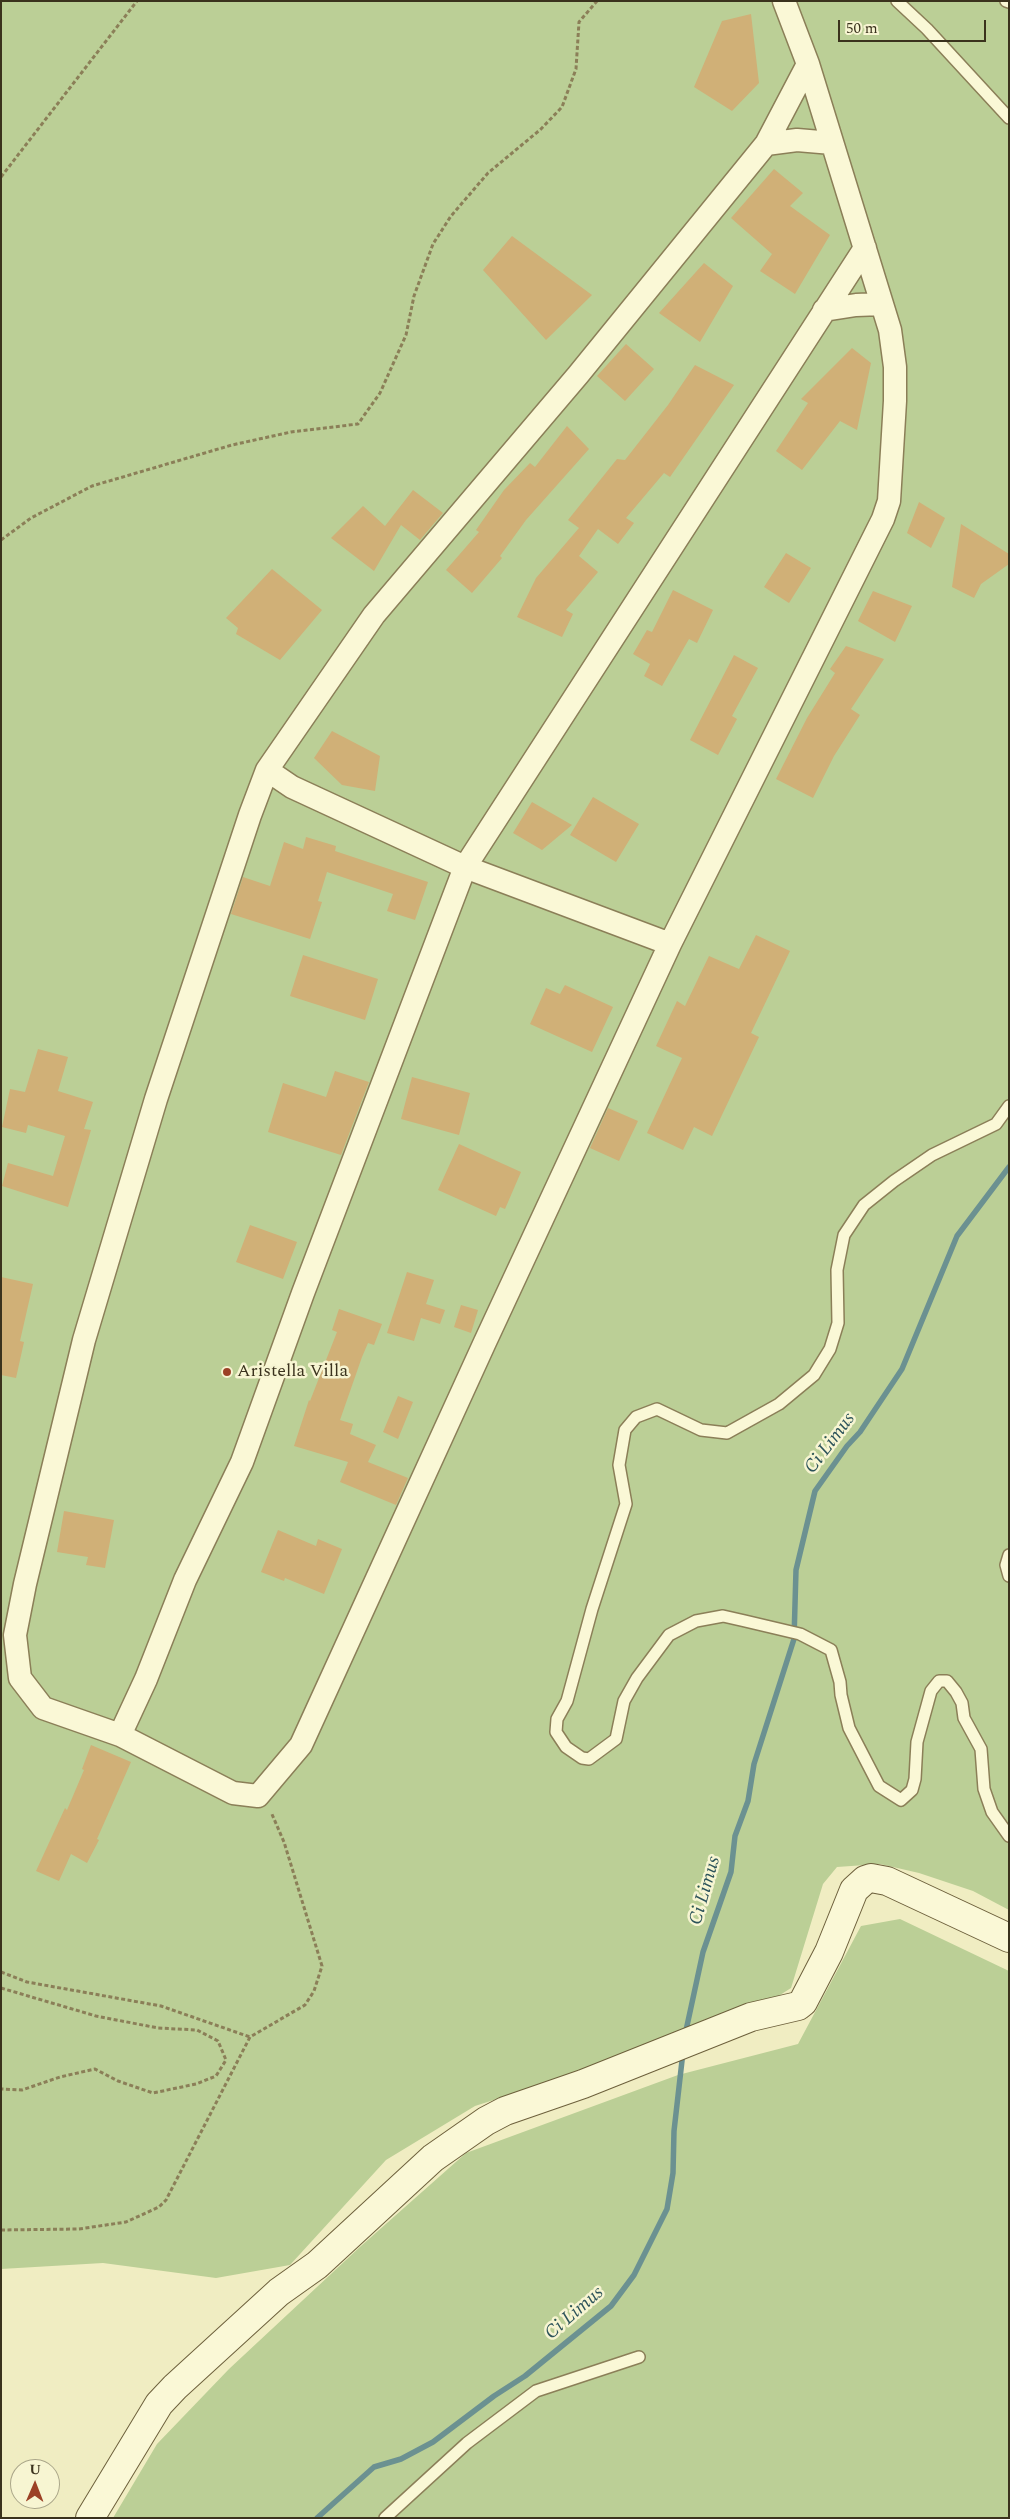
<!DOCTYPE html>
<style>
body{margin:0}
#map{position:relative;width:1010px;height:2519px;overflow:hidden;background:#f0edc2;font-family:Spectral,serif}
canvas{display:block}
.frame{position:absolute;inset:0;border:2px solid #3a321d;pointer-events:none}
.north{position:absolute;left:10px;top:2459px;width:50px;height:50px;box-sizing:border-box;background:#f7f5d2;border:1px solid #aba78a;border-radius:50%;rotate:1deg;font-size:14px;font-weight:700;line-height:20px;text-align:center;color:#3a321d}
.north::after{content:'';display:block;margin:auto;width:18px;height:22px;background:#9c4126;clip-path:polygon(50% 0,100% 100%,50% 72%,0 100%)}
.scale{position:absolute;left:838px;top:20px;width:148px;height:22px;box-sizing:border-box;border:2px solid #3a321d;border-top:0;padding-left:6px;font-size:15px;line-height:18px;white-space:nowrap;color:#3a321d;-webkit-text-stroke:4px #f7f5d2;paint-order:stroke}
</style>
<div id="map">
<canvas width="1010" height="2519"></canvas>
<div class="frame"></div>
<div class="north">U</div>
<div class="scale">50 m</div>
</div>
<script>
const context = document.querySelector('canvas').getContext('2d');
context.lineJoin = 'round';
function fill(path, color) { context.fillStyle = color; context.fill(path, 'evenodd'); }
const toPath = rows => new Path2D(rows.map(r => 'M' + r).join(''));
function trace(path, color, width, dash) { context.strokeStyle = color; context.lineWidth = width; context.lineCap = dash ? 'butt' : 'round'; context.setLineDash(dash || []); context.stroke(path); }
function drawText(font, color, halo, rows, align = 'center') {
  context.font = font + ' Spectral,serif'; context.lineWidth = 5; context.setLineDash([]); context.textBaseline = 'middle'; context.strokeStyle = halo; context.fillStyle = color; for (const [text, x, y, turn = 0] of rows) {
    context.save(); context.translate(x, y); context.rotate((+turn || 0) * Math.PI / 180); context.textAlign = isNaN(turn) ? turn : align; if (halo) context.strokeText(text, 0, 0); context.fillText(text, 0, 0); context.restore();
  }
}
const green = toPath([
 [1,1,1009,1,1009,1910,973,1891,919,1873,880,1864,837,1867,823,1884,791,1988,769,2002,729,2011,587,2070,475,2106,386,2160,290,2265,216,2278,103,2263,1,2269],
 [900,1919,1009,1971,1009,2518,113,2518,157,2444,229,2369,361,2246,466,2153,678,2075,798,2044,861,1926]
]);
const stream = toPath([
 [685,2035,703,1952,731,1872,735,1836,748,1801,754,1764,794,1639,796,1570,815,1491,847,1446,860,1432,902,1369,957,1236,1009,1167],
 [317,2518,374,2467,401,2459,433,2442,494,2396,525,2376,611,2306,634,2275,667,2209,673,2173,674,2131,683,2052]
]);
const building = toPath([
 [751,14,759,83,732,111,694,87,722,21],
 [774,169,803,193,790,206,830,235,795,294,760,271,772,254,731,218],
 [512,236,592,295,546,340,483,270],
 [704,263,733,286,700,342,659,313],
 [626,344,654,369,625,401,597,376],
 [852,348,871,363,857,430,840,421,802,470,776,451,808,403,801,399],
 [695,365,734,385,670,477,664,473,626,518,634,523,618,544,598,529,579,556,598,572,566,610,573,614,562,637,517,617,536,578,579,528,568,520,617,459,625,460,668,405],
 [567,426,589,449,526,520,500,556,502,558,472,593,446,570,479,532,476,530,504,490,530,463,535,467],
 [413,490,443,513,420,540,401,525,374,571,331,538,363,506,385,526],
 [919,502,945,518,931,548,907,533],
 [961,524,1009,554,1009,564,981,584,974,598,952,587],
 [786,553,811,568,789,603,764,587],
 [272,569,322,610,280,660,236,634,238,628,226,618],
 [673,590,713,610,697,643,689,639,662,686,644,676,650,664,633,654,647,630,652,632],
 [873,591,912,606,895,642,858,621],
 [846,646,884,659,851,709,860,715,834,756,813,798,776,779,807,718,835,673,830,669],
 [734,655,758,668,732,716,737,719,718,755,690,740],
 [332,731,380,756,375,791,342,785,314,758],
 [593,797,639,824,616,862,570,835],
 [532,802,572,825,542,850,513,833],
 [306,837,336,846,335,851,428,882,415,920,387,911,393,894,327,872,318,901,322,902,310,939,231,914,243,877,270,886,284,842,303,849],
 [756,935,790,951,751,1033,759,1037,712,1136,694,1127,683,1150,647,1133,682,1058,656,1046,677,1001,685,1006,709,956,739,969],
 [303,955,378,979,365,1020,290,996],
 [565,985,613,1007,592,1052,530,1024,546,988,560,994],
 [38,1049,68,1057,58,1091,93,1102,84,1129,91,1130,68,1207,2,1186,8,1163,53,1176,65,1136,28,1125,26,1133,2,1127,10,1089,25,1092],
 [335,1071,369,1082,341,1155,268,1132,283,1083,326,1097],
 [412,1077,470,1093,459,1135,401,1119],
 [608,1108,638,1121,619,1161,590,1148],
 [459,1144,521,1172,505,1209,500,1207,496,1216,438,1190],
 [250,1225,297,1242,283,1279,236,1262],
 [407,1272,434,1280,426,1304,445,1310,440,1324,421,1318,414,1341,387,1333],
 [1,1277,33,1284,20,1341,24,1342,16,1378,1,1375],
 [461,1305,478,1310,471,1333,454,1327],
 [339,1309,382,1324,374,1345,368,1343,362,1357,340,1420,353,1424,350,1434,376,1445,368,1462,408,1478,396,1505,340,1482,348,1462,294,1446,309,1400,310,1401,337,1332,332,1330],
 [398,1396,413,1402,398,1439,383,1432],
 [64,1511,114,1520,105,1568,86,1565,88,1557,57,1552],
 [278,1530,316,1546,318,1539,342,1549,324,1594,285,1578,284,1581,261,1572],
 [91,1745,131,1762,97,1839,99,1840,87,1863,71,1854,59,1881,36,1871,65,1808,67,1810,84,1770,82,1769]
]);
const path = toPath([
 [1,177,137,1],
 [1,540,31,518,92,486,232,445,291,432,358,424,380,393,406,335,414,296,433,244,451,216,488,173,541,129,562,107,576,69,579,22,597,1],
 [1,1972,27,1982,161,2006,250,2037],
 [1,1988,96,2016,158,2028,197,2030,218,2041,226,2060,216,2076,196,2084,153,2093,118,2081,95,2069,60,2077,22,2090,1,2089],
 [1,2230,79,2229,126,2222,159,2207,166,2200,250,2037,305,2005,314,1991,322,1966,284,1842,271,1812]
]);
const lane = toPath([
 [897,1,927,29,1009,118],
 [1006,1,1009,2],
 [1009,1106,996,1124,932,1155,894,1181,864,1205,844,1235,837,1270,838,1323,830,1349,814,1375,779,1404,727,1433,701,1430,657,1409,636,1417,625,1430,619,1465,626,1504,592,1609,567,1701,557,1719,556,1732,566,1747,582,1758,589,1759,616,1739,624,1701,637,1678,669,1635,696,1621,723,1616,745,1621,800,1634,831,1650,840,1682,841,1695,849,1728,879,1786,901,1800,912,1790,915,1779,917,1742,931,1691,939,1681,947,1681,956,1692,962,1703,964,1718,981,1749,984,1789,992,1812,1009,1836],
 [1009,1555,1006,1565,1009,1576],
 [385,2518,467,2443,536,2391,639,2357]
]);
const street = toPath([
 [766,144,797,140,832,143],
 [824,310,856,305,882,304],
 [267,770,292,787,465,867,670,944,883,519,889,501,895,401,895,367,890,330,808,64,784,1],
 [670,944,485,1342,301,1745,258,1796,233,1793,120,1735,43,1708,20,1678,15,1635,25,1584,84,1340,156,1099,250,815,267,770,374,615,578,375,766,144,808,64],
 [120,1735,146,1679,185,1580,242,1462,303,1293,465,867,865,248]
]);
const secondary = toPath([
 [90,2518,159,2404,175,2387,279,2292,317,2265,433,2158,486,2121,505,2111,583,2084,751,2017,798,2006,803,2002,829,1952,854,1890,865,1880,871,1878,887,1881,1009,1938]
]);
const markers = [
 [227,1372,5,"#9c4126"]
];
const poiNames = [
 ["Aristella Villa",237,1372]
];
const waterNames = [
 ["Ci Limus",831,1444,-53],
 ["Ci Limus",706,1891,-74],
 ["Ci Limus",575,2314,-41]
];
fill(green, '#bbcf96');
trace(stream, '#6b9191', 5.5);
fill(building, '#d0b077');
trace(lane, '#8b7f58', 14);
trace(street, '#8b7f58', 25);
trace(secondary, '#6d603c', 30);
trace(path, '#8b7f58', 3, [4, 2.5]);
trace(lane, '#faf8d6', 11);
trace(street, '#faf8d6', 22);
trace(secondary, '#faf8d6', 28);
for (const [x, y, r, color] of markers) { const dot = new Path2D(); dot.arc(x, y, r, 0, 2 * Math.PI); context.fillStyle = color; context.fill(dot); trace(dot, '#f7f5d2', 2); }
drawText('18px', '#3a321d', '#f7f5d2', poiNames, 'left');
drawText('italic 19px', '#2c535a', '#f7f5d2', waterNames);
</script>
